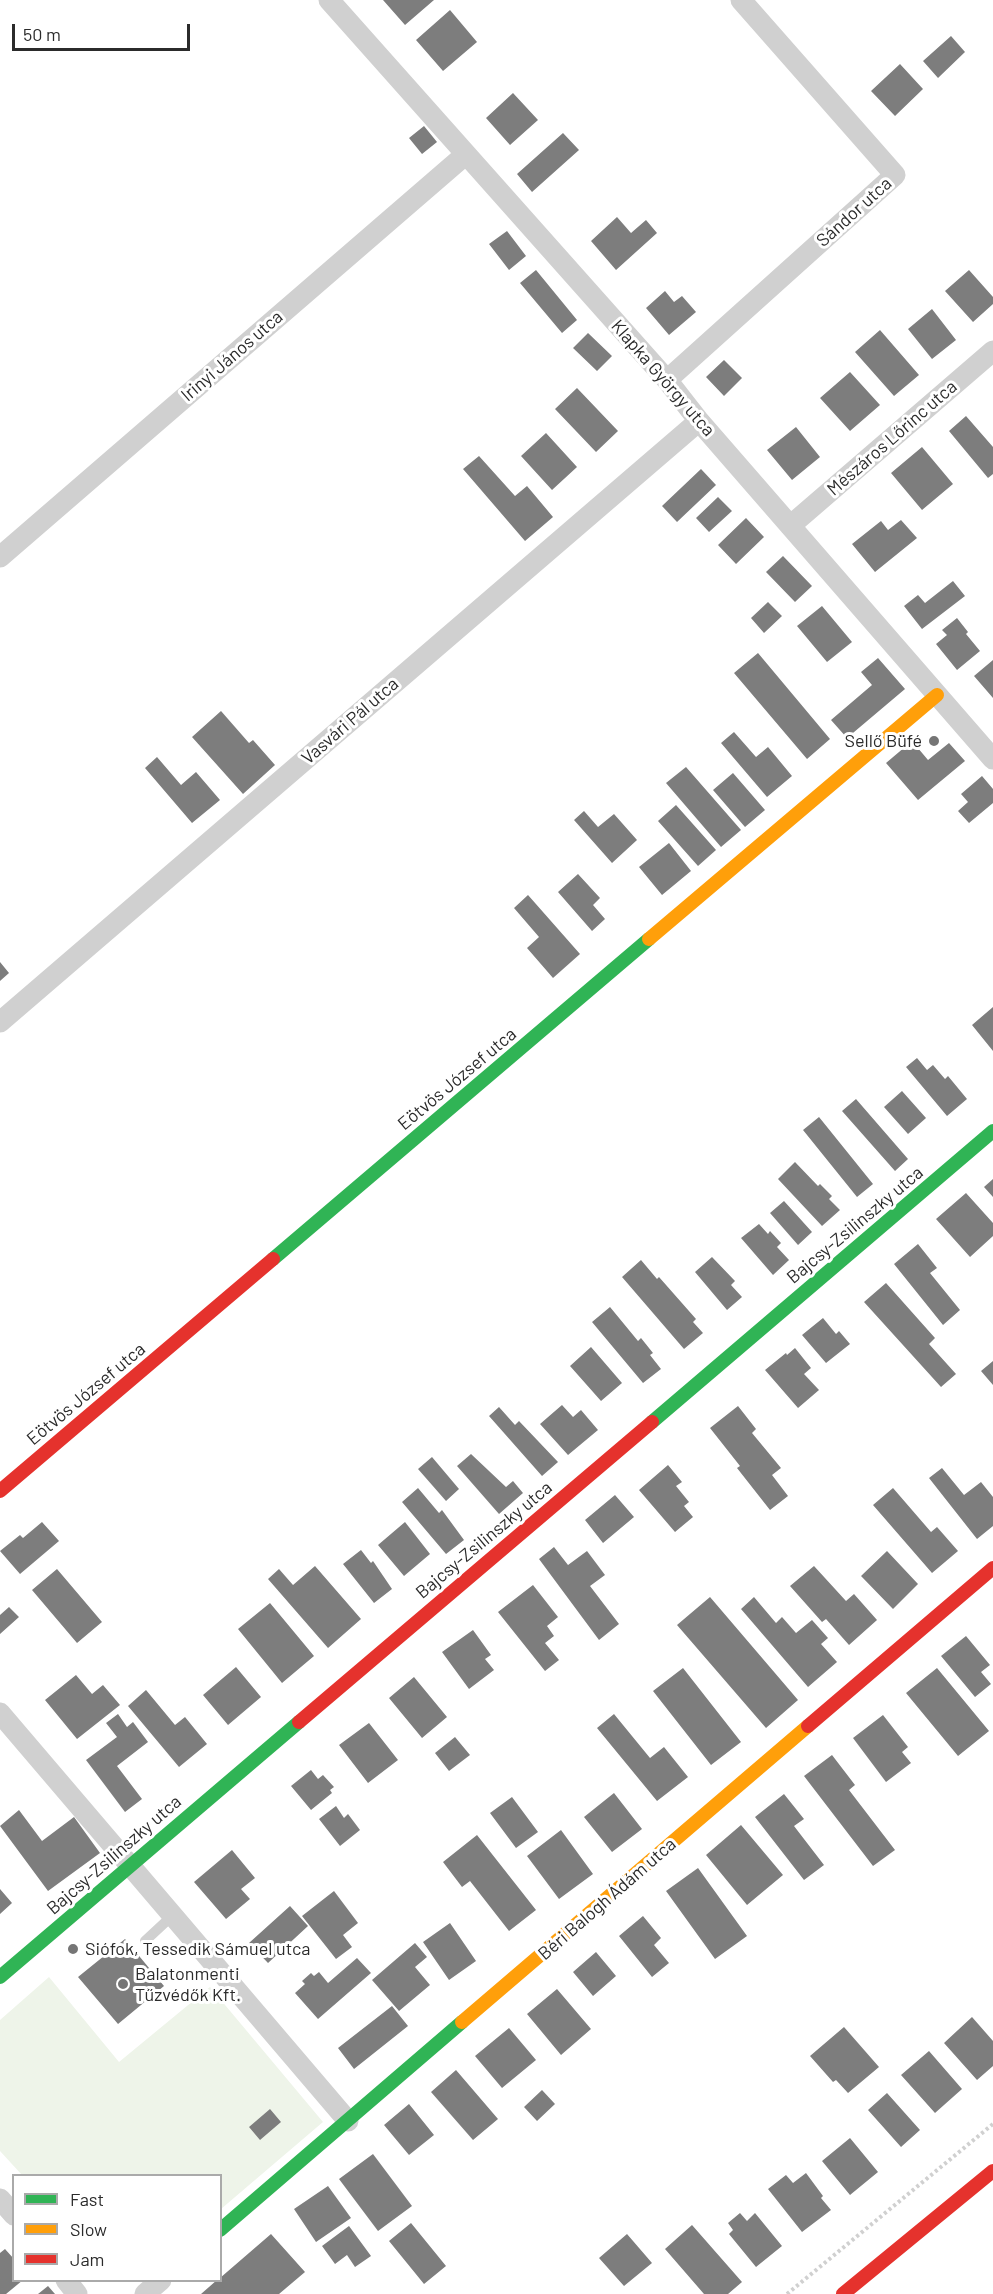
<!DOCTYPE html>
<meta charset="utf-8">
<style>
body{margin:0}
#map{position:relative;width:993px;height:2294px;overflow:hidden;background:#fff;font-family:Barlow,sans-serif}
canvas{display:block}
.legend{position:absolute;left:12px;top:2174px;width:210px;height:108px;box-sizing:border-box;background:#fff;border:2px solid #aaa;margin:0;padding:8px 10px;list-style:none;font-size:18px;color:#2b2b2b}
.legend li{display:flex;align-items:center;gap:12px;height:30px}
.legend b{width:30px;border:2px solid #aaa}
.scale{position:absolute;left:12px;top:24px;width:178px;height:27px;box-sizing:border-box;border:3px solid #2b2b2b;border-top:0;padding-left:8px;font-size:18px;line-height:21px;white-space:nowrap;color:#2b2b2b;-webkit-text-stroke:4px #fff;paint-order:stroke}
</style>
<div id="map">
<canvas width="993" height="2294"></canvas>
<ul class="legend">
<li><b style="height:8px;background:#30b455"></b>Fast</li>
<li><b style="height:8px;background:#ff9f0a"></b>Slow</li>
<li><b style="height:8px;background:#e5322d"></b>Jam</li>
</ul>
<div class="scale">50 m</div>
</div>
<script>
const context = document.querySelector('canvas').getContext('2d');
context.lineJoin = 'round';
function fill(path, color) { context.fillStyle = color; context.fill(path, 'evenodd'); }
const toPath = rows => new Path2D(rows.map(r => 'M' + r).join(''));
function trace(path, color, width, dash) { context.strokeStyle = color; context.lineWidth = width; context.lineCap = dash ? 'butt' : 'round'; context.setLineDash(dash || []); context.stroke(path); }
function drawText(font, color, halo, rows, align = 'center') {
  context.font = font + ' Barlow,sans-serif'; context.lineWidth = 6; context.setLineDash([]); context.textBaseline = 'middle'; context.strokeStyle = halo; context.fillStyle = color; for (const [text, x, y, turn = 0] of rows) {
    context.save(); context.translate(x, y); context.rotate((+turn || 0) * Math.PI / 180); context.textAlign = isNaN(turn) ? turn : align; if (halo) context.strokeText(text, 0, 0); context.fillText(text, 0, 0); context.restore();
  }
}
const green = toPath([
 [49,1977,119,2062,210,1987,323,2122,221,2209,220,2176,22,2175,0,2151,0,2020]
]);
const building = toPath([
 [383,0,434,0,405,25],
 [450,10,477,42,443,71,416,40],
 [951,36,965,52,938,78,923,61],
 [900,64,923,89,895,116,871,91],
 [513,93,538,120,510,145,486,118],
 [424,126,437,142,422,154,409,138],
 [563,133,579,150,532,192,517,174],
 [617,217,631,233,646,220,657,233,616,270,591,241],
 [507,231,526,256,509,270,489,244],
 [536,270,577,320,562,333,520,283],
 [969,270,993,297,993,304,973,322,945,291],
 [665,291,674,302,682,296,696,312,669,335,646,308],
 [932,309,956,340,932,359,908,329],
 [880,330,919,375,894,396,855,352],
 [588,333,612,356,597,371,573,348],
 [724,360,742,378,724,396,706,377],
 [850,372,880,405,850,431,820,398],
 [577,388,618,431,596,452,555,409],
 [966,416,993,447,993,474,988,478,949,431],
 [796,427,820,457,792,480,767,450],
 [546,433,577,467,552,490,521,456],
 [922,447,953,484,922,510,891,473],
 [479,456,515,496,527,486,553,517,525,541,463,469],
 [701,469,716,485,677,522,662,506],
 [718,497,732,511,709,532,696,518],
 [746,518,764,537,736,564,718,545],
 [901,520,917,538,875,572,852,544,881,521,888,530],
 [783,556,812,586,795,602,766,572],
 [953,581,965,596,922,629,904,606,918,595,925,603],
 [768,602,782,616,764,633,751,618],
 [822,606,852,642,827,662,797,626],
 [957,618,968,632,966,634,980,651,957,670,936,644,947,635,942,630],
 [758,653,830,739,807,759,734,673],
 [878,658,905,689,847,738,831,720,872,685,861,672],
 [993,660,993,698,974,676],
 [221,711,249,743,253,740,275,765,243,794,192,737],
 [734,732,756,757,768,747,792,776,767,797,721,743],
 [912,741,928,760,949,743,965,761,918,800,886,763],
 [157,757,181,785,196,772,220,800,192,823,145,768],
 [686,767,741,830,721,847,666,783],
 [733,773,765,810,745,827,713,790],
 [982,776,993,789,993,803,969,823,958,811,968,802,961,794],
 [676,805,716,850,698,866,658,821],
 [584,811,598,827,614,814,637,840,612,863,574,820],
 [669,843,691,871,662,895,639,867],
 [578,874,600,898,593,905,605,919,592,931,558,892],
 [528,895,580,954,553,978,527,948,539,937,514,908],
 [0,962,9,973,0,981],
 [993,1007,993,1051,972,1025],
 [917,1058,927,1070,933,1065,945,1079,948,1076,967,1099,947,1116,906,1067],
 [902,1091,926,1118,908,1134,884,1107],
 [856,1099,908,1159,895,1171,842,1111],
 [819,1117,873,1184,857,1197,803,1130],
 [795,1162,818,1186,820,1184,832,1196,829,1199,840,1210,822,1226,778,1179],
 [993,1179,993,1197,984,1187],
 [966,1193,993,1223,993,1236,970,1257,936,1219],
 [784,1201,812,1232,798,1245,770,1213],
 [759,1224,768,1234,770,1231,781,1243,777,1247,789,1260,773,1275,741,1238],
 [918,1244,937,1268,930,1273,960,1310,943,1325,894,1264],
 [712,1257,735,1281,731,1285,742,1297,727,1310,695,1272],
 [641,1260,657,1279,659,1277,696,1319,693,1322,703,1333,684,1349,622,1277],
 [886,1283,935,1338,929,1344,956,1374,941,1387,864,1302],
 [610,1307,638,1341,641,1338,653,1353,650,1355,661,1369,643,1383,592,1322],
 [823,1318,836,1334,839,1331,850,1344,826,1363,802,1335],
 [591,1347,622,1383,601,1401,570,1366],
 [795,1348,811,1368,804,1374,819,1390,798,1408,765,1370,786,1353,787,1355],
 [993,1361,993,1385,981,1371],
 [562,1405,573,1417,581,1410,598,1430,568,1455,540,1424],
 [738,1406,756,1429,752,1433,781,1468,772,1475,788,1496,770,1510,737,1468,740,1466,710,1428],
 [499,1407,515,1425,519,1421,558,1462,542,1476,489,1416],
 [471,1454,506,1487,513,1481,523,1493,499,1514,457,1466],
 [432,1457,459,1489,446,1501,418,1469],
 [668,1465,682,1482,676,1486,689,1502,684,1506,693,1517,675,1532,639,1490],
 [942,1468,964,1495,981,1482,993,1497,993,1526,977,1539,929,1478],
 [418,1488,439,1513,442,1510,464,1540,446,1554,402,1502],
 [893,1488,931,1532,937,1527,958,1551,932,1573,873,1505],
 [615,1495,634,1517,603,1543,585,1520],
 [42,1522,59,1541,20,1574,0,1551,20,1535,23,1538],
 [405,1522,430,1554,404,1576,378,1545],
 [554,1547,568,1565,587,1551,605,1575,590,1586,619,1624,599,1640,539,1559],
 [361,1550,371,1563,373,1561,392,1589,374,1603,343,1564],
 [887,1551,918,1584,893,1609,861,1576],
 [315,1566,361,1619,328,1648,268,1579,279,1569,293,1585],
 [814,1566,846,1601,854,1594,877,1620,849,1645,826,1619,822,1622,790,1586],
 [57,1569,102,1622,77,1643,32,1590],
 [533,1585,558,1617,547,1626,554,1636,545,1643,559,1660,545,1671,498,1612],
 [710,1597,798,1700,766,1728,677,1625],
 [754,1597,776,1623,782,1617,796,1633,812,1620,828,1638,821,1644,837,1662,808,1687,741,1609],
 [270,1603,314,1656,282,1683,238,1629],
 [9,1607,19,1617,0,1634,0,1615],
 [473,1630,491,1655,485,1659,494,1670,469,1689,442,1652],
 [966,1636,990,1665,981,1672,991,1684,975,1697,941,1656],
 [236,1667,261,1697,228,1725,203,1695],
 [683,1668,741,1742,711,1765,653,1691],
 [937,1668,989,1731,958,1756,906,1693],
 [76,1675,92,1694,103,1685,120,1705,77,1739,45,1700],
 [414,1677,447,1717,422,1738,389,1698],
 [146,1690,175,1725,185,1717,207,1744,179,1767,128,1706],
 [118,1714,127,1727,133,1722,148,1742,117,1766,142,1799,125,1812,86,1760,117,1737,106,1723],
 [614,1714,650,1758,664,1747,688,1777,657,1801,597,1728],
 [883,1715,908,1747,902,1752,911,1763,886,1782,853,1738],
 [369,1723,398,1760,368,1783,339,1745],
 [455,1737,470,1755,449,1771,435,1753],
 [832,1755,855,1785,849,1790,895,1850,873,1866,804,1776],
 [311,1770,318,1779,323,1775,334,1787,330,1790,332,1793,311,1810,291,1786],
 [614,1793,642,1829,612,1852,584,1817],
 [784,1794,804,1819,794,1826,824,1865,804,1880,755,1817],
 [512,1797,538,1832,516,1848,490,1813],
 [336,1806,344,1818,348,1814,360,1830,340,1846,319,1819],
 [19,1810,42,1841,74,1817,100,1853,48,1891,0,1826],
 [741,1825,783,1875,747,1905,706,1855],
 [561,1830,593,1874,559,1899,527,1856],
 [477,1835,536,1910,509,1931,470,1881,462,1887,443,1862],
 [232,1850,255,1878,241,1889,250,1899,226,1919,194,1882],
 [698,1868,747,1936,715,1959,666,1891],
 [0,1889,12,1903,0,1914],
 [334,1891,358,1923,343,1935,352,1947,336,1959,302,1916],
 [290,1906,308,1926,268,1963,249,1943],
 [643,1916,661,1938,654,1945,669,1963,652,1977,619,1936],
 [450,1923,476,1961,449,1980,423,1942],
 [125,1939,164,1986,118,2024,78,1977],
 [415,1943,427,1957,415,1967,430,1985,399,2011,372,1980],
 [596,1952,616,1976,593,1996,573,1972],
 [357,1958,371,1973,318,2019,295,1993,305,1984,302,1981,311,1973,314,1976,319,1972,328,1983],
 [557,1989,591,2029,561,2055,527,2014],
 [392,2006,408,2026,354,2069,338,2048],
 [972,2017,993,2041,993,2066,977,2080,944,2043],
 [844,2027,879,2067,848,2093,836,2080,833,2082,810,2056],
 [509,2028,536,2060,502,2088,475,2056],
 [929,2051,962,2089,935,2113,901,2075],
 [456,2070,498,2119,473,2140,431,2092],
 [542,2090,555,2104,537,2121,524,2107],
 [887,2093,920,2130,901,2147,868,2110],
 [409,2104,434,2135,409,2155,384,2125],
 [270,2109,281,2122,260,2140,249,2127],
 [850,2138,878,2172,850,2195,822,2161],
 [373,2154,412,2206,378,2231,339,2179],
 [806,2173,823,2196,821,2198,831,2210,802,2232,768,2189,786,2175,793,2183],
 [328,2186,351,2218,316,2242,294,2209],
 [740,2213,747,2221,755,2213,782,2246,756,2267,729,2234,733,2230,728,2223],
 [411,2223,446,2266,424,2284,389,2241],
 [692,2225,742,2282,728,2294,704,2294,665,2249],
 [349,2226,371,2256,355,2267,347,2255,335,2264,322,2246],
 [271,2234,305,2272,279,2294,201,2294,217,2280,220,2280,220,2278],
 [627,2234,652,2263,624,2286,599,2258],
 [5,2249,14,2259,14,2280,23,2280,6,2294,0,2294,0,2253],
 [48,2286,55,2294,38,2294]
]);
const path = toPath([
 [787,2294,993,2124]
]);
const lane = toPath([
 [145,1941,173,1915]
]);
const street = toPath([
 [329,0,667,380,699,421,993,759],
 [667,380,895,175,741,0],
 [790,526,993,351],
 [0,557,465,155],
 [0,1022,699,421],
 [0,1713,348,2121],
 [0,2199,14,2215],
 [66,2280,77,2294],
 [145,2294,161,2280]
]);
const fast = toPath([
 [273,1259,649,939],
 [652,1422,993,1131],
 [0,1977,299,1722],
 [220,2230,462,2022]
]);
const slow = toPath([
 [649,939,937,695],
 [462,2022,808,1726]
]);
const jam = toPath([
 [0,1491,273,1259],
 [299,1722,652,1422],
 [808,1726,993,1568],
 [843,2294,993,2171]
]);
const markers = [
 [934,741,6,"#757575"],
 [73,1949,6,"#757575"],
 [123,1984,6,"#757575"]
];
const streetNames = [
 ["Sándor utca",854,212,-42],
 ["Irinyi János utca",232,356,-41],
 ["Klapka György utca",663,378,49],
 ["Mészáros Lőrinc utca",892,438,-41],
 ["Vasvári Pál utca",350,721,-41],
 ["Eötvös József utca",457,1079,-40],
 ["Bajcsy-Zsilinszky utca",855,1225,-40],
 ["Eötvös József utca",86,1394,-40],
 ["Bajcsy-Zsilinszky utca",484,1540,-40],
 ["Bajcsy-Zsilinszky utca",114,1855,-41],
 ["Béri Balogh Ádám utca",607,1899,-41]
];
const poiNames = [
 ["Sellő Büfé",922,741,"right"],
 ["Siófok, Tessedik Sámuel utca",85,1949],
 ["Balatonmenti",135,1974],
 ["Tűzvédők Kft.",135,1995]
];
fill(green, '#eef4e9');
fill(building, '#7d7d7d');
trace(path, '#d0d0d0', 4, [3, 3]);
trace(lane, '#d0d0d0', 10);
trace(street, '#d0d0d0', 21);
trace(fast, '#30b455', 14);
trace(slow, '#ff9f0a', 14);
trace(jam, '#e5322d', 14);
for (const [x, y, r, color] of markers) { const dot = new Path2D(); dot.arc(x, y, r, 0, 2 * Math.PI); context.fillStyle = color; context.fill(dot); trace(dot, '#fff', 2); }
drawText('18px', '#2b2b2b', '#fff', streetNames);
drawText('18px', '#2b2b2b', '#fff', poiNames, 'left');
</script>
